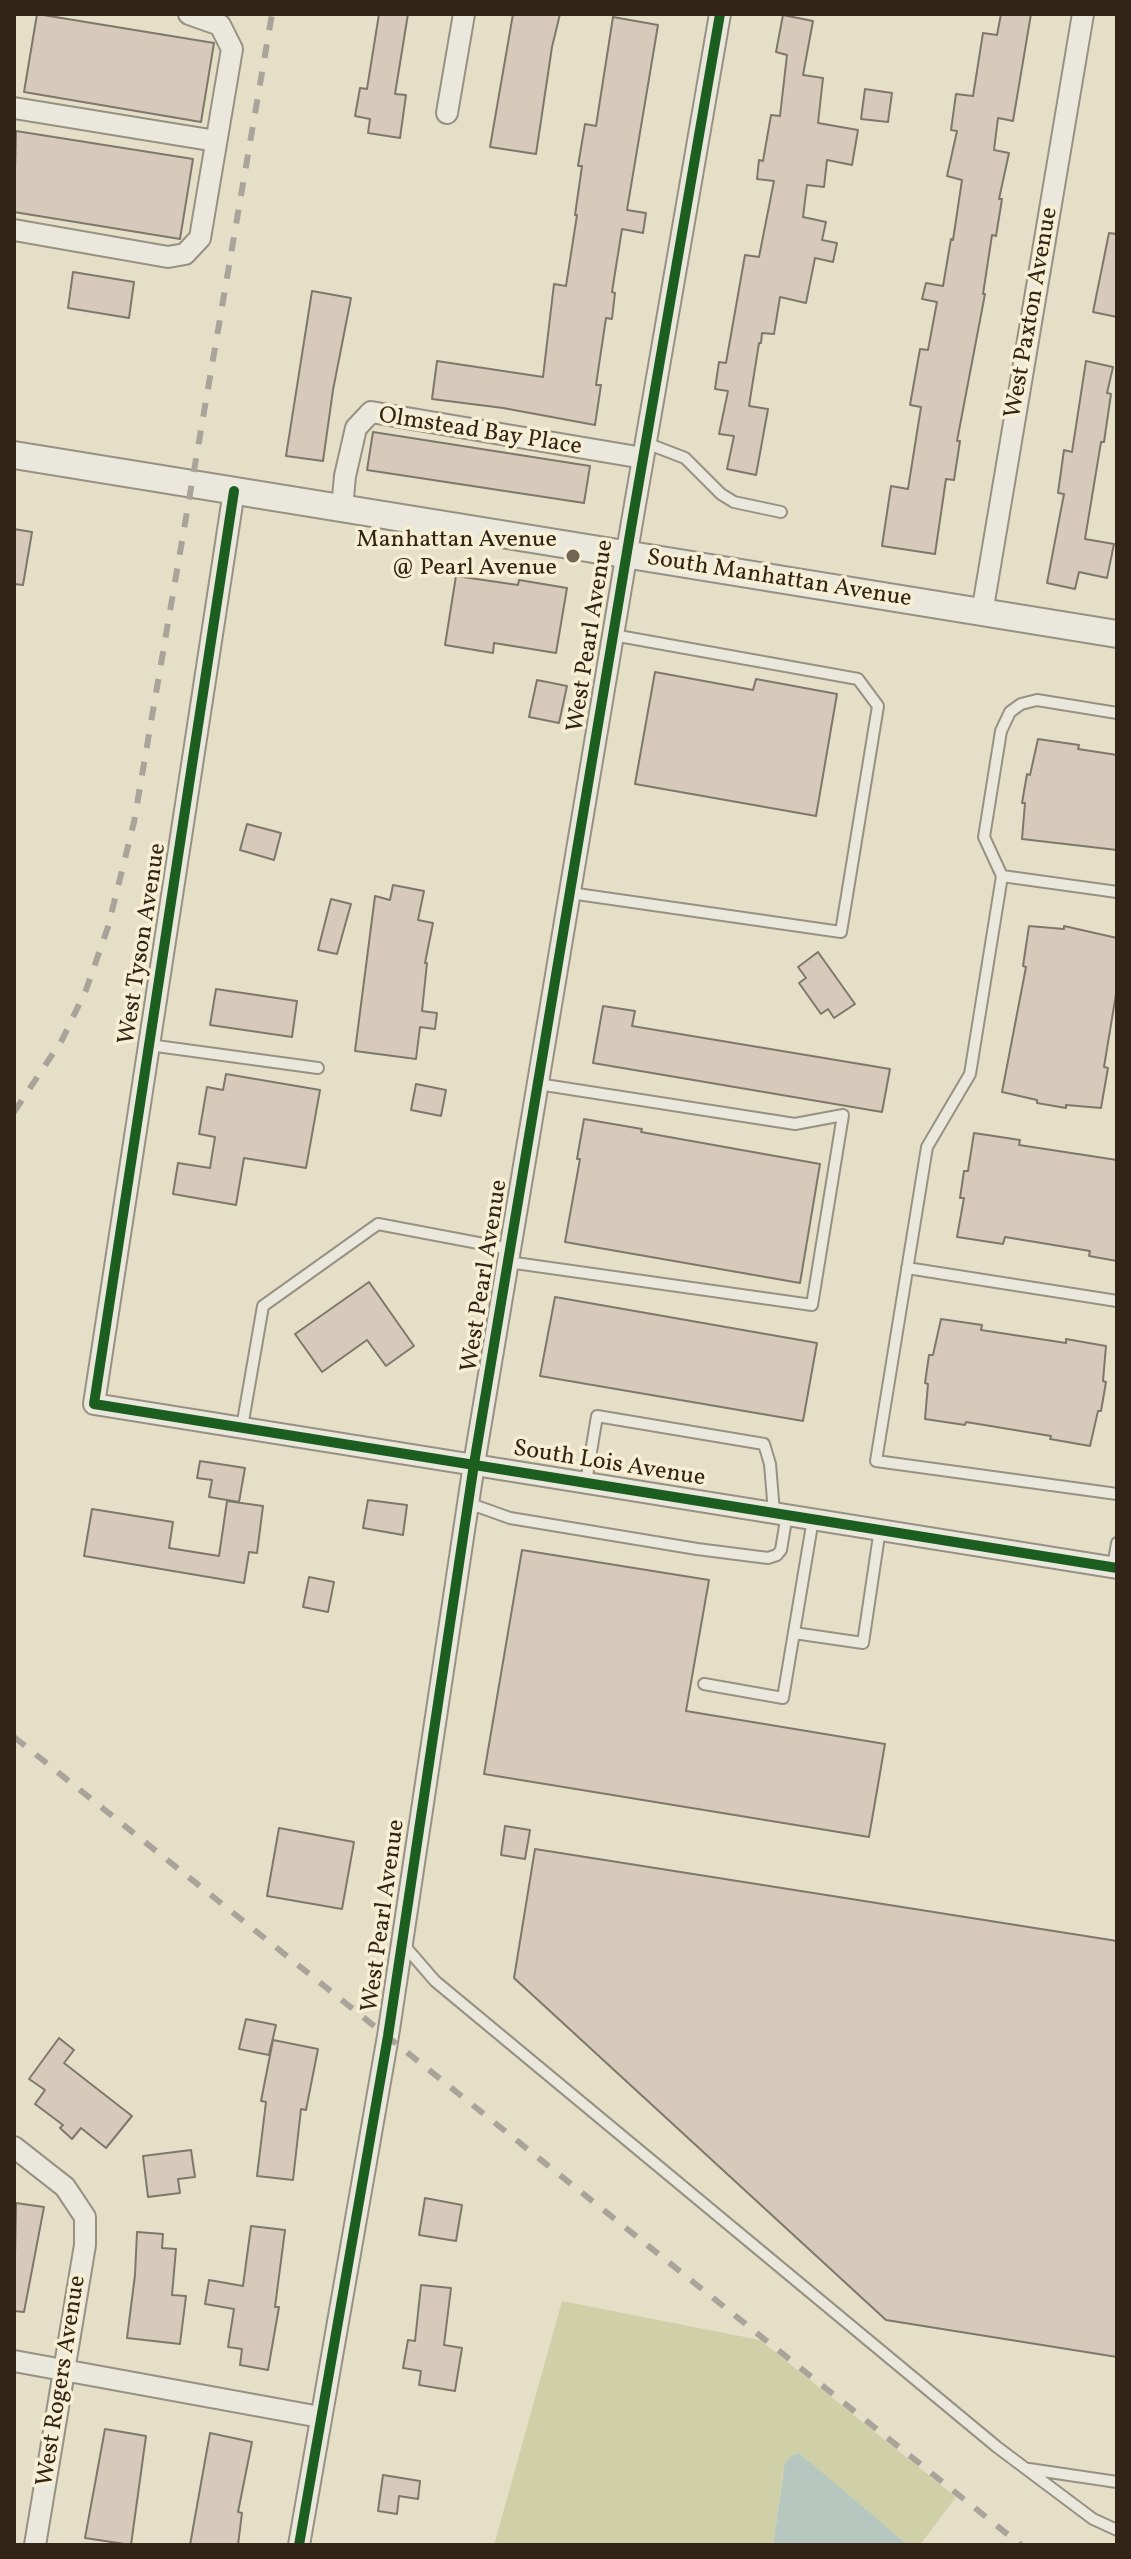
<!DOCTYPE html>
<style>
body{margin:0}
#map{position:relative;width:1131px;height:2559px;overflow:hidden;background:#e6dfc8;font-family:Vollkorn,serif}
canvas{display:block}
.frame{position:absolute;inset:0;border:16px solid #322417;pointer-events:none}
</style>
<div id="map">
<canvas width="1131" height="2559"></canvas>
<div class="frame"></div>
</div>
<script>
const context = document.querySelector('canvas').getContext('2d');
context.lineJoin = 'round';
function fill(path, color) { context.fillStyle = color; context.fill(path, 'evenodd'); }
const toPath = rows => new Path2D(rows.map(r => 'M' + r).join(''));
function trace(path, color, width, dash) { context.strokeStyle = color; context.lineWidth = width; context.lineCap = dash ? 'butt' : 'round'; context.setLineDash(dash || []); context.stroke(path); }
function drawText(font, color, halo, rows, align = 'center') {
  context.font = font + ' Vollkorn,serif'; context.lineWidth = 7; context.setLineDash([]); context.textBaseline = 'middle'; context.strokeStyle = halo; context.fillStyle = color; for (const [text, x, y, turn = 0] of rows) {
    context.save(); context.translate(x, y); context.rotate((+turn || 0) * Math.PI / 180); context.textAlign = isNaN(turn) ? turn : align; if (halo) context.strokeText(text, 0, 0); context.fillText(text, 0, 0); context.restore();
  }
}
const green = toPath([
 [562,2301,760,2340,956,2497,920,2545,907,2545,799,2453,783,2474,773,2545,494,2545]
]);
const water = toPath([
 [799,2453,888,2528,907,2545,773,2545,785,2463,791,2456]
]);
const building = toPath([
 [37,14,214,43,201,122,24,92,37,14],
 [379,14,408,14,395,94,406,95,400,138,368,133,370,119,355,116,360,88,367,89,379,14],
 [513,14,560,14,552,47,536,154,490,147,513,14],
 [1001,14,1031,14,1013,121,998,118,994,150,1009,153,999,199,1002,199,996,236,992,235,983,294,985,294,957,441,960,441,954,480,946,479,935,554,882,546,891,486,908,489,921,407,910,405,920,349,928,350,937,302,922,299,926,283,943,286,951,239,953,240,962,180,947,176,957,131,951,130,956,94,973,96,983,33,997,35,1001,14],
 [783,15,813,21,803,75,823,78,818,123,858,130,852,165,827,160,824,187,807,185,803,217,826,222,822,240,837,243,833,262,815,258,806,303,780,297,774,334,762,333,761,343,759,343,749,406,768,409,756,475,727,469,734,436,719,434,728,391,715,389,719,362,726,363,745,255,759,257,774,181,757,179,759,160,763,161,771,115,780,116,787,55,776,52,783,15],
 [613,17,658,25,627,210,646,213,643,233,622,229,612,292,615,293,612,319,606,318,596,385,601,385,595,425,503,408,432,399,437,361,543,377,554,284,566,286,577,215,575,215,582,166,578,166,585,124,596,126,613,17],
 [865,89,892,93,888,122,861,119,865,89],
 [16,131,193,159,180,239,14,212,16,131],
 [1109,233,1117,234,1117,317,1093,312,1109,233],
 [73,272,134,282,129,318,68,308,73,272],
 [312,291,351,298,333,390,323,461,286,456,312,291],
 [1086,361,1113,367,1107,393,1111,394,1104,442,1101,442,1085,539,1114,544,1107,578,1079,572,1075,589,1047,583,1064,494,1058,493,1064,450,1072,452,1086,361],
 [373,432,590,466,584,503,367,470,373,432],
 [14,529,32,532,23,585,14,584,14,529],
 [456,576,518,585,519,580,567,588,556,653,494,643,493,653,445,645,456,576],
 [655,672,753,690,756,679,837,694,816,816,635,784,655,672],
 [537,680,567,686,559,723,529,717,537,680],
 [1038,739,1079,745,1078,749,1117,755,1117,850,1022,839,1025,803,1022,803,1027,774,1030,775,1038,739],
 [247,824,281,833,274,860,240,850,247,824],
 [393,885,424,891,418,920,433,923,425,963,427,963,422,1011,437,1013,435,1029,420,1027,416,1059,355,1051,375,896,390,900,393,885],
 [331,899,351,904,337,954,318,950,331,899],
 [1029,926,1064,929,1064,926,1117,938,1117,988,1104,1067,1108,1068,1101,1108,1066,1105,1066,1108,1037,1103,1037,1100,1002,1092,1026,967,1023,966,1029,926],
 [818,952,855,1004,834,1018,828,1009,821,1014,799,983,806,978,798,967,818,952],
 [216,989,297,1001,292,1037,210,1025,216,989],
 [603,1006,635,1011,632,1026,890,1069,882,1112,593,1063,603,1006],
 [226,1074,320,1090,306,1168,244,1158,236,1205,173,1194,178,1163,210,1168,215,1137,199,1134,207,1087,223,1090,226,1074],
 [416,1084,446,1090,441,1116,411,1110,416,1084],
 [584,1119,642,1129,641,1132,820,1164,800,1283,565,1242,580,1159,577,1159,584,1119],
 [974,1133,1020,1140,1019,1145,1117,1160,1117,1261,1089,1256,1090,1251,1005,1237,1003,1244,957,1237,964,1198,960,1198,964,1171,968,1171,974,1133],
 [369,1282,414,1346,386,1366,367,1340,322,1372,295,1334,369,1282],
 [555,1297,817,1343,803,1421,540,1376,555,1297],
 [941,1319,982,1325,981,1330,1066,1343,1066,1339,1106,1346,1103,1381,1106,1382,1101,1411,1098,1411,1090,1446,1050,1439,1051,1436,966,1422,965,1425,925,1419,928,1384,925,1383,929,1355,933,1355,941,1319],
 [200,1461,245,1468,239,1502,209,1497,212,1480,197,1478,200,1461],
 [368,1500,407,1505,403,1535,363,1528,368,1500],
 [227,1501,263,1506,257,1553,249,1552,244,1583,84,1556,92,1509,173,1522,169,1548,219,1556,227,1501],
 [522,1550,709,1580,686,1711,885,1744,869,1837,484,1774,522,1550],
 [309,1577,334,1582,328,1612,303,1607,309,1577],
 [505,1826,530,1830,525,1859,501,1855,505,1826],
 [279,1828,354,1842,342,1909,267,1896,279,1828],
 [535,1849,1117,1941,1117,2357,886,2320,514,1978,535,1849],
 [246,2019,276,2025,269,2055,239,2049,246,2019],
 [59,2038,74,2050,64,2063,132,2116,106,2148,81,2128,72,2139,60,2128,63,2125,35,2104,45,2090,29,2079,59,2038],
 [273,2040,318,2049,306,2110,301,2109,293,2180,257,2176,266,2102,261,2101,273,2040],
 [191,2150,195,2177,178,2179,180,2193,148,2197,143,2156,191,2150],
 [425,2198,462,2205,456,2241,419,2235,425,2198],
 [16,2203,44,2207,24,2312,14,2311,16,2203],
 [251,2226,285,2230,275,2307,279,2307,268,2370,240,2365,242,2349,228,2347,234,2309,205,2304,209,2280,243,2286,251,2226],
 [137,2232,163,2234,162,2248,176,2249,172,2295,186,2296,180,2344,127,2338,135,2275,137,2232],
 [421,2285,451,2288,444,2345,462,2348,455,2391,419,2385,421,2371,403,2368,408,2340,415,2341,421,2285],
 [105,2429,146,2436,131,2545,85,2538,105,2429],
 [210,2433,252,2442,238,2512,242,2513,238,2545,190,2545,210,2433],
 [383,2475,420,2481,418,2499,399,2496,397,2514,378,2511,383,2475]
]);
const service = toPath([
 [646,443,685,458,721,494,734,502,781,512],
 [1117,713,1037,700,1021,704,1010,712,1001,731,984,837,1002,876,970,1074,927,1147,876,1461,1117,1494],
 [1002,876,1117,892],
 [570,893,841,932,878,706,858,679,613,635],
 [149,1045,318,1068],
 [508,1262,812,1305,843,1115,795,1124,538,1084],
 [907,1268,1117,1301],
 [242,1427,263,1306,378,1224,510,1249],
 [586,1482,597,1416,764,1444,770,1464,774,1512],
 [468,1503,510,1518,697,1549,768,1558,777,1555,781,1550,787,1514],
 [1113,1567,1117,1543],
 [794,1633,863,1643,880,1529],
 [704,1684,783,1698,813,1519],
 [403,1944,435,1981,997,2447,1093,2519,1117,2530],
 [1029,2469,1117,2482]
]);
const minor = toPath([
 [14,108,216,141],
 [447,113,464,14],
 [14,230,168,257,185,254,200,238,232,49,220,25,189,14],
 [234,491,94,1404,1117,1568],
 [342,508,345,476,356,428,371,412,643,458],
 [982,613,1083,14],
 [14,2147,65,2187,85,2217,85,2245,35,2545],
 [14,2361,320,2417],
 [299,2545,388,2036,474,1464,632,522,720,14]
]);
const tertiary = toPath([
 [14,455,1117,634]
]);
const rail = toPath([
 [14,1112,62,1040,86,990,108,927,134,822,272,14],
 [14,1737,1021,2545]
]);
const cycleway = toPath([
 [234,491,94,1404,1117,1568],
 [299,2545,388,2036,474,1464,632,522,720,14]
]);
const markers = [
 [573,556,8,"#716555"]
];
const streetNames = [
 ["West Paxton Avenue",1033,313,-80],
 ["Olmstead Bay Place",480,433,9],
 ["South Manhattan Avenue",779,580,9],
 ["West Pearl Avenue",592,636,-81],
 ["West Tyson Avenue",144,944,-81],
 ["West Pearl Avenue",486,1276,-81],
 ["South Lois Avenue",609,1465,9],
 ["West Pearl Avenue",385,1916,-82],
 ["West Rogers Avenue",63,2381,-81]
];
const poiNames = [
 ["Manhattan Avenue",557,542],
 ["@ Pearl Avenue",557,570]
];
fill(green, '#d0d0a8');
fill(water, '#b5c7bf');
fill(building, '#d7caba');
trace(building, '#7e786c', 2);
trace(service, '#979183', 14);
trace(minor, '#979183', 24);
trace(tertiary, '#979183', 30);
trace(service, '#eae7dc', 10);
trace(minor, '#eae7dc', 20);
trace(tertiary, '#eae7dc', 26);
trace(rail, '#a9a49a', 6, [14, 14]);
trace(cycleway, '#1b5e20', 10);
for (const [x, y, r, color] of markers) { const dot = new Path2D(); dot.arc(x, y, r, 0, 2 * Math.PI); context.fillStyle = color; context.fill(dot); trace(dot, '#f7efd3', 3); }
drawText('24px', '#322417', '#f7efd3', streetNames);
drawText('24px', '#322417', '#f7efd3', poiNames, 'right');
</script>
